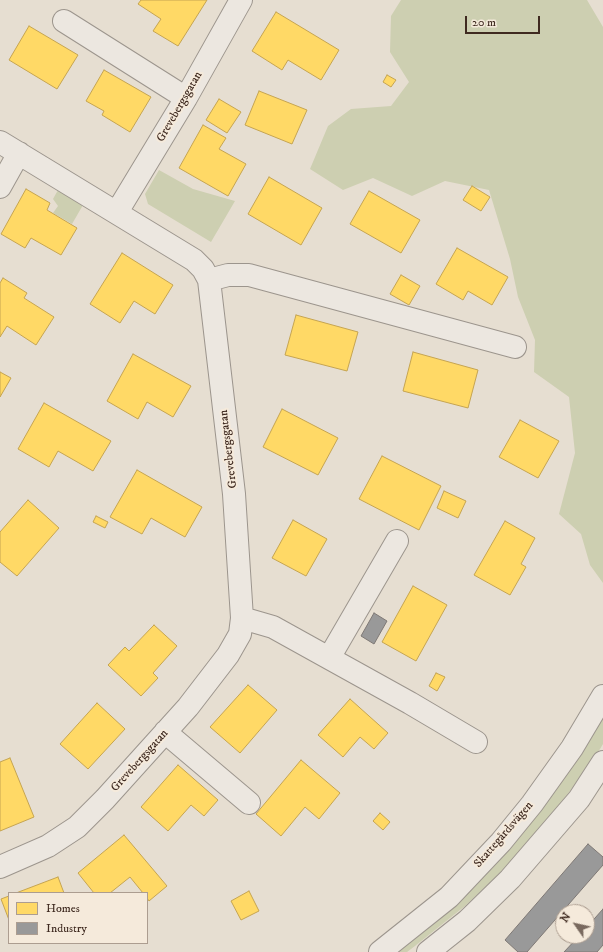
<!DOCTYPE html>
<meta charset="utf-8">
<style>
body{margin:0}
#map{position:relative;width:603px;height:952px;overflow:hidden;background:#e6ded1;font-family:"IM FELL DW Pica",serif}
canvas{display:block}
.legend{position:absolute;left:8px;top:892px;width:140px;height:52px;box-sizing:border-box;background:#f5eadb;border:1px solid #ac9d90;margin:0;padding:5px 7px;list-style:none;font-size:12px;color:#3f2a20}
.legend li{display:flex;align-items:center;gap:8px;height:20px}
.legend b{width:20px;border:1px solid #ac9d90}
.north{position:absolute;left:555px;top:904px;width:40px;height:40px;box-sizing:border-box;background:#f5eadb;border:1px solid #ac9d90;border-radius:50%;rotate:304deg;font-size:11px;font-weight:700;line-height:16px;text-align:center;color:#3f2a20}
.north::after{content:'';display:block;margin:auto;width:14px;height:18px;background:#79695e;clip-path:polygon(50% 0,100% 100%,50% 72%,0 100%)}
.scale{position:absolute;left:465px;top:16px;width:75px;height:18px;box-sizing:border-box;border:2px solid #3f2a20;border-top:0;padding-left:5px;font-size:12px;line-height:14px;white-space:nowrap;color:#3f2a20;-webkit-text-stroke:3px #f5eadb;paint-order:stroke}
</style>
<div id="map">
<canvas width="603" height="952"></canvas>
<ul class="legend">
<li><b style="height:11px;background:#ffd966"></b>Homes</li>
<li><b style="height:11px;background:#999"></b>Industry</li>
</ul>
<div class="north">N</div>
<div class="scale">20 m</div>
</div>
<script>
const context = document.querySelector('canvas').getContext('2d');
context.lineJoin = 'round';
function fill(path, color) { context.fillStyle = color; context.fill(path, 'evenodd'); }
const toPath = rows => new Path2D(rows.map(r => 'M' + r).join(''));
function trace(path, color, width, dash) { context.strokeStyle = color; context.lineWidth = width; context.lineCap = dash ? 'butt' : 'round'; context.setLineDash(dash || []); context.stroke(path); }
function drawText(font, color, halo, rows, align = 'center') {
  context.font = font + ' "IM FELL DW Pica",serif'; context.lineWidth = 4; context.setLineDash([]); context.textBaseline = 'middle'; context.strokeStyle = halo; context.fillStyle = color; for (const [text, x, y, turn = 0] of rows) {
    context.save(); context.translate(x, y); context.rotate((+turn || 0) * Math.PI / 180); context.textAlign = isNaN(turn) ? turn : align; if (halo) context.strokeText(text, 0, 0); context.fillText(text, 0, 0); context.restore();
  }
}
const green = toPath([
 [401,0,587,0,603,27,603,583,590,565,581,534,559,514,575,453,569,397,534,372,535,340,518,297,510,259,489,190,445,181,412,196,373,178,343,190,310,169,328,126,351,109,391,106,409,82,390,52,391,16],
 [159,170,193,189,235,201,211,242,148,204,145,194],
 [58,190,83,205,72,224,53,213,58,206,53,199],
 [603,713,603,744,600,749,567,795,543,826,518,854,495,878,465,906,415,946,407,952,388,952]
]);
const homes = toPath([
 [141,0,207,0,178,46,153,31,161,19,138,4,141,0],
 [276,12,339,50,321,80,288,60,282,70,252,51,276,12],
 [29,26,78,55,57,89,9,60,29,26],
 [104,70,151,97,130,132,102,115,104,111,86,101,104,70],
 [387,75,396,80,391,87,383,82,387,75],
 [259,91,307,110,292,144,245,125,259,91],
 [219,99,241,112,227,133,206,120,219,99],
 [203,125,226,138,219,149,246,164,228,196,179,168,203,125],
 [269,177,322,208,301,245,248,214,269,177],
 [472,186,490,197,481,211,463,200,472,186],
 [26,189,50,203,47,210,77,228,61,255,31,238,25,248,1,234,26,189],
 [369,191,420,220,401,253,350,224,369,191],
 [457,248,508,277,492,305,468,291,463,300,436,284,457,248],
 [122,253,173,285,155,314,134,301,120,323,90,304,122,253],
 [401,275,420,286,409,305,390,294,401,275],
 [3,278,27,293,24,298,54,317,36,345,7,326,0,337,0,283,3,278],
 [296,315,358,332,347,371,285,355,296,315],
 [413,352,478,370,468,408,403,391,413,352],
 [133,354,191,386,173,417,147,402,138,419,107,401,133,354],
 [0,372,11,378,0,397,0,372],
 [44,403,111,441,93,471,58,451,49,467,18,449,44,403],
 [282,409,338,438,318,475,263,447,282,409],
 [520,420,559,441,538,478,499,457,520,420],
 [382,456,441,486,419,530,359,499,382,456],
 [137,470,202,507,185,537,151,518,142,534,110,517,137,470],
 [444,491,466,501,458,518,437,508,444,491],
 [28,500,59,528,17,576,0,562,0,532,28,500],
 [96,516,108,522,105,528,93,522,96,516],
 [293,520,327,539,306,576,272,558,293,520],
 [505,521,535,538,521,564,526,567,510,595,474,575,505,521],
 [413,586,447,605,416,661,382,642,413,586],
 [154,625,177,646,153,673,158,678,141,696,108,665,125,647,129,651,154,625],
 [436,673,445,677,437,691,429,686,436,673],
 [248,685,277,710,240,753,210,727,248,685],
 [350,699,388,733,374,749,360,737,343,757,318,735,350,699],
 [97,703,125,729,88,769,60,744,97,703],
 [10,758,34,817,0,831,0,762,10,758],
 [301,760,340,793,319,819,305,807,281,836,256,814,301,760],
 [178,765,218,800,204,816,191,805,168,831,141,807,178,765],
 [380,813,390,822,383,830,373,821,380,813],
 [124,835,167,886,149,901,147,898,147,893,143,893,130,877,110,893,94,893,78,873,124,835],
 [58,877,64,893,16,893,58,877],
 [249,891,259,911,241,920,231,901,249,891],
 [9,896,9,920,1,899,9,896]
]);
const industry = toPath([
 [374,613,387,621,374,644,361,636,374,613],
 [588,844,603,857,603,865,527,952,518,952,505,940,588,844],
 [603,909,603,945,597,952,564,952,579,936,587,936,587,927,603,909]
]);
const minor = toPath([
 [64,21,186,98],
 [0,142,194,260,203,269,209,280,234,494,242,618,240,634,228,655,188,707,105,799,77,827,48,846,0,867],
 [0,187,19,153],
 [117,212,186,98,241,0],
 [209,280,228,275,249,275,515,347],
 [242,618,273,627,410,703,476,742],
 [329,658,397,541],
 [165,732,249,803],
 [380,952,449,897,501,842,532,804,572,748,603,696],
 [428,952,467,921,510,879,579,799,603,762]
]);
const streetNames = [
 ["Grevebergsgatan",180,107,-60],
 ["Grevebergsgatan",229,449,-97],
 ["Grevebergsgatan",140,761,-48],
 ["Skattegårdsvägen",504,835,-49]
];
fill(green, '#cdcfb1');
fill(homes, '#ffd966');
trace(homes, '#c5a451', 1);
fill(industry, '#999');
trace(industry, '#7e7875', 1);
trace(minor, '#9c958d', 24);
trace(minor, '#ece7e0', 22);
drawText('12px', '#3f2a20', '#f5eadb', streetNames);
</script>
